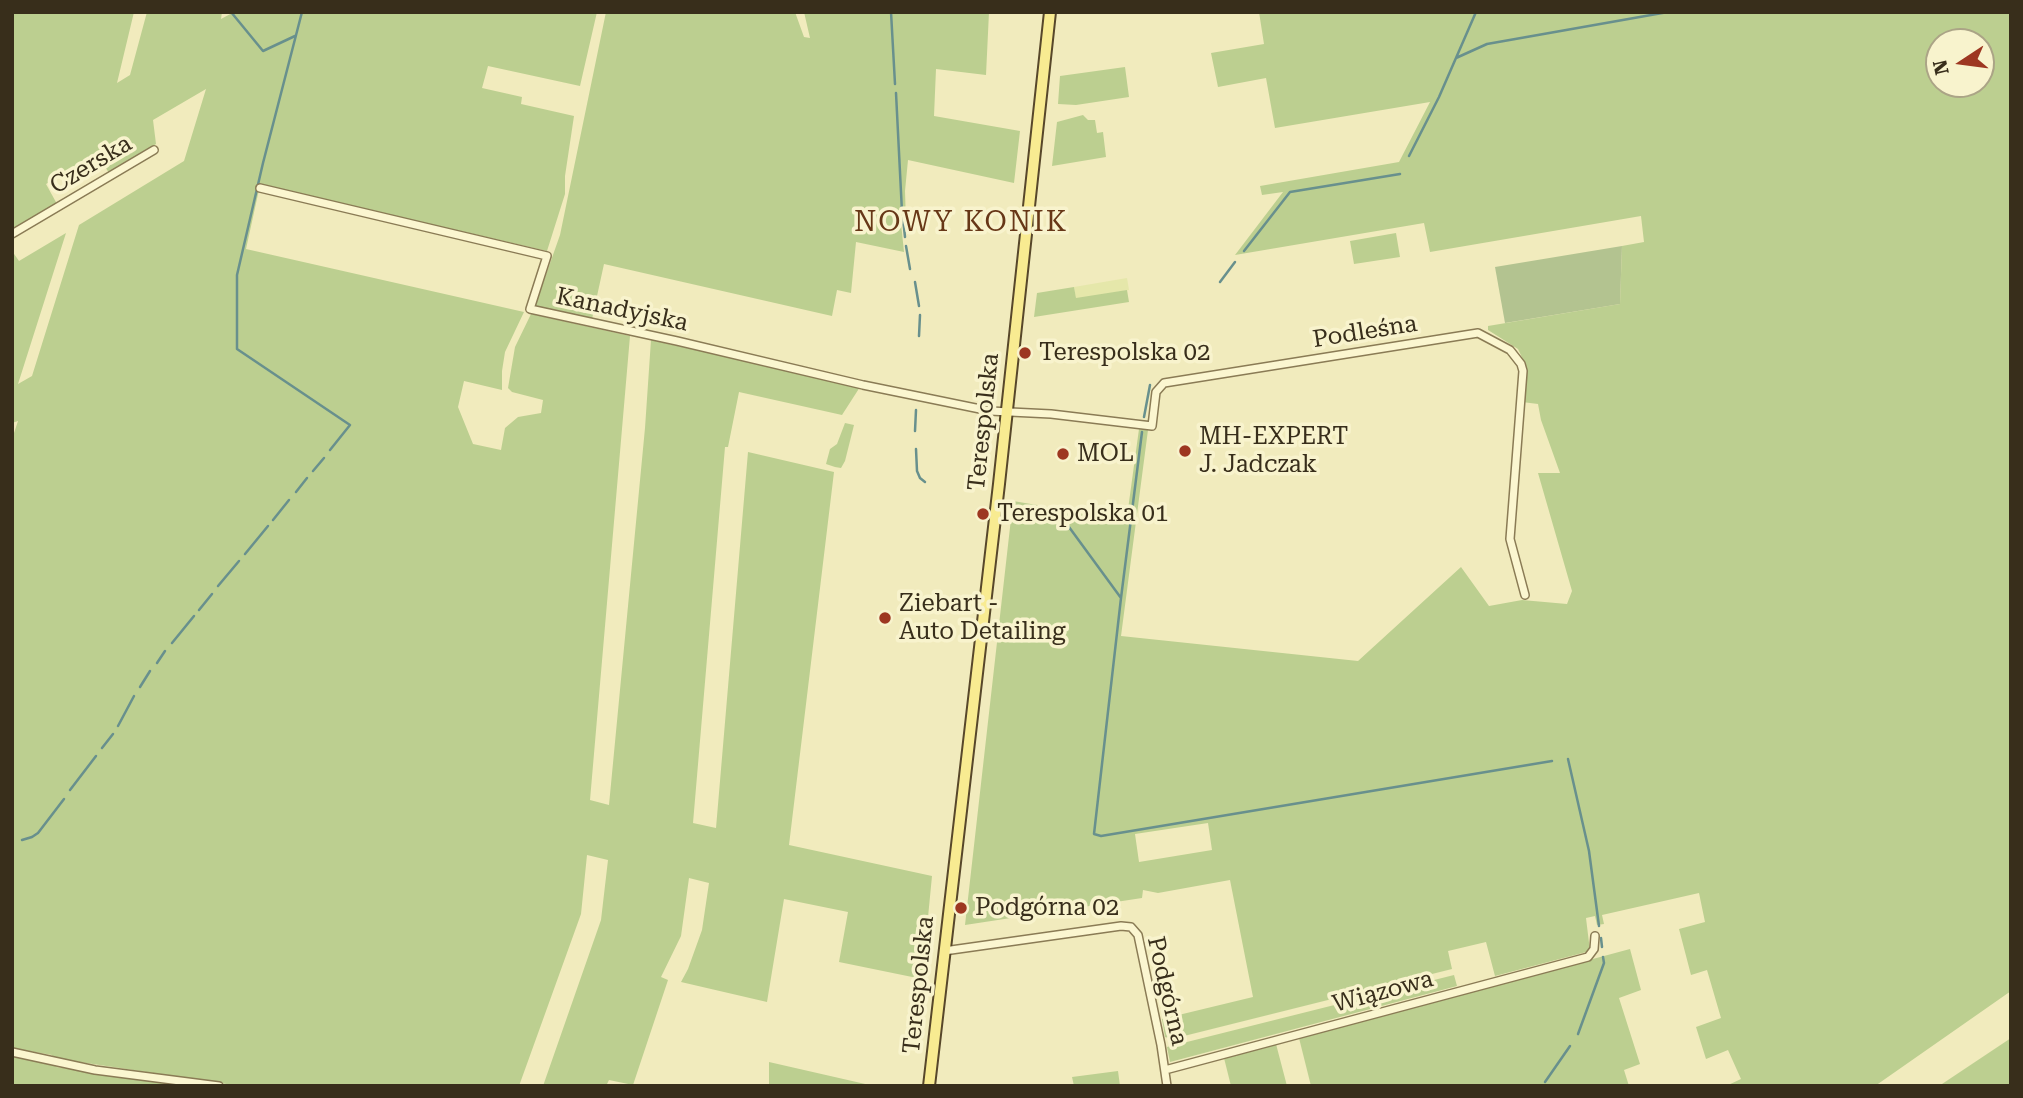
<!DOCTYPE html>
<meta charset="utf-8">
<style>
body{margin:0}
#map{position:relative;width:2023px;height:1098px;overflow:hidden;background:#f1ebbd;font-family:"Roboto Serif",serif}
canvas{display:block}
.frame{position:absolute;inset:0;border:14px solid #382e1b;pointer-events:none}
.north{position:absolute;left:1925px;top:28px;width:70px;height:70px;box-sizing:border-box;background:#f8f3cd;border:2px solid #aba486;border-radius:50%;rotate:257deg;font-size:19px;font-weight:700;line-height:28px;text-align:center;color:#382e1b}
.north::after{content:'';display:block;margin:auto;width:24px;height:32px;background:#9d3721;clip-path:polygon(50% 0,100% 100%,50% 72%,0 100%)}
</style>
<div id="map">
<canvas width="2023" height="1098"></canvas>
<div class="frame"></div>
<div class="north">N</div>
</div>
<script>
const context = document.querySelector('canvas').getContext('2d');
context.lineJoin = 'round';
function fill(path, color) { context.fillStyle = color; context.fill(path, 'evenodd'); }
const toPath = rows => new Path2D(rows.map(r => 'M' + r).join(''));
function trace(path, color, width, dash) { context.strokeStyle = color; context.lineWidth = width; context.lineCap = dash ? 'butt' : 'round'; context.setLineDash(dash || []); context.stroke(path); }
function drawText(font, color, halo, rows, align = 'center') {
  context.font = font + ' "Roboto Serif",serif'; context.lineWidth = 7; context.setLineDash([]); context.textBaseline = 'middle'; context.strokeStyle = halo; context.fillStyle = color; for (const [text, x, y, turn = 0] of rows) {
    context.save(); context.translate(x, y); context.rotate((+turn || 0) * Math.PI / 180); context.textAlign = isNaN(turn) ? turn : align; if (halo) context.strokeText(text, 0, 0); context.fillText(text, 0, 0); context.restore();
  }
}
const farmland = toPath([
 [1127,278,1129,290,1076,299,1074,287]
]);
const green = toPath([
 [12,12,134,12,117,83,130,75,147,12,222,12,221,19,234,12,597,12,580,86,488,66,482,88,522,97,521,104,574,116,565,176,565,194,547,251,260,185,246,249,524,312,505,352,502,371,502,390,464,381,458,407,473,444,501,450,505,428,518,417,541,413,543,400,512,392,508,388,515,347,531,314,630,336,590,800,609,805,645,428,651,340,860,387,842,415,739,392,728,447,725,447,693,823,716,828,748,452,834,472,789,845,932,876,922,979,839,962,848,912,784,899,767,1002,681,982,688,969,702,930,709,883,689,878,681,936,661,977,668,980,633,1085,609,1080,606,1086,543,1086,601,920,608,860,587,855,581,914,519,1086,240,1086,53,1058,52,1055,12,1048,12,439,18,421,12,423,12,251,19,261,66,233,18,384,32,376,79,225,184,161,206,89,153,120,156,144,109,173,97,154,46,184,57,204,12,231],
 [606,12,795,12,804,37,810,38,804,12,989,12,986,75,936,69,934,116,1020,131,1014,183,908,160,905,191,906,223,901,223,904,252,856,242,851,293,837,290,832,316,604,264,592,319,535,306,560,235],
 [1259,12,2011,12,2011,991,1875,1086,1726,1086,1741,1079,1728,1050,1706,1059,1696,1027,1721,1018,1707,970,1691,975,1679,929,1705,922,1699,893,1602,915,1604,924,1597,925,1595,916,1586,918,1590,951,1495,976,1486,942,1448,951,1452,969,1172,1039,1165,1037,1162,1019,1253,997,1230,880,1158,893,1143,890,1142,898,965,925,1013,501,1067,510,1126,524,1139,429,1148,430,1121,636,1358,661,1461,567,1489,606,1522,600,1567,604,1572,591,1538,473,1560,473,1541,420,1538,404,1522,402,1526,366,1518,349,1488,330,1488,326,1620,304,1622,246,1644,242,1641,216,1430,252,1424,223,1235,255,1283,192,1262,195,1260,186,1399,162,1430,102,1275,128,1266,78,1218,87,1211,53,1264,44],
 [1939,42,1981,42,1981,84,1939,84],
 [1208,823,1212,850,1139,862,1135,834],
 [1125,67,1129,97,1076,105,1058,104,1060,76],
 [1083,115,1088,120,1095,120,1097,133,1103,132,1106,157,1052,166,1057,122],
 [1396,233,1400,257,1354,264,1350,241],
 [1074,287,1076,298,1127,290,1129,302,1034,317,1037,293],
 [845,423,854,425,845,461,841,468,835,467,826,464,830,449,837,444],
 [1630,949,1641,990,1619,998,1640,1064,1624,1070,1629,1086,1311,1086,1299,1038],
 [1454,975,1457,986,1170,1062,1167,1047],
 [2011,1038,2011,1086,1939,1086],
 [1276,1044,1287,1086,1231,1086,1224,1058],
 [12,1056,55,1064,56,1067,189,1086,12,1086],
 [769,1062,874,1086,769,1086],
 [1118,1071,1120,1086,1074,1086,1072,1077]
]);
const cemetery = toPath([
 [1622,246,1620,304,1505,323,1495,267]
]);
const stream = toPath([
 [231,12,263,51,295,36],
 [302,12,263,163,237,275,237,349,350,425,330,450],
 [891,12,895,84],
 [1456,58,1487,44,1668,12],
 [896,93,902,212],
 [1409,156,1439,97,1476,12],
 [903,218,905,237],
 [906,246,910,269],
 [1244,251,1290,192,1400,174],
 [915,282,919,306],
 [1220,282,1235,262],
 [919,336,920,315],
 [1144,417,1150,385],
 [915,431,916,410],
 [916,449,917,471,920,478,925,482],
 [313,471,324,458],
 [296,492,307,478],
 [1044,509,1058,512,1121,598,1094,834,1101,836,1552,761],
 [273,520,289,500],
 [245,554,268,526],
 [218,586,239,561],
 [1121,598,1142,432],
 [199,610,212,594],
 [172,643,194,616],
 [157,663,165,651],
 [140,687,150,671],
 [118,726,134,696],
 [102,748,113,734],
 [1568,759,1589,851,1599,926],
 [70,790,96,756],
 [22,840,32,837,38,833,64,799],
 [1601,938,1602,947],
 [1578,1034,1604,963,1603,957],
 [1545,1082,1570,1046]
]);
const minor = toPath([
 [260,188,547,256,530,309,677,341,863,385,990,411,1051,414,1152,426,1156,392,1164,383,1478,333,1510,350,1521,364,1523,371,1510,539,1525,595],
 [12,234,154,150],
 [944,951,1121,926,1131,927,1138,935,1161,1045,1167,1086],
 [12,1052,95,1070,219,1086],
 [1165,1070,1588,957,1594,949,1595,936]
]);
const primary = toPath([
 [929,1086,999,484,1050,12]
]);
const markers = [
 [1025,353,7,"#9d3721"],
 [1185,451,7,"#9d3721"],
 [1063,454,7,"#9d3721"],
 [983,514,7,"#9d3721"],
 [885,618,7,"#9d3721"],
 [961,908,7,"#9d3721"]
];
const streetNames = [
 ["Czerska",91,165,-31],
 ["Kanadyjska",622,310,12],
 ["Podleśna",1365,332,-9],
 ["Terespolska",984,422,-84],
 ["Terespolska",919,985,-84],
 ["Podgórna",1167,991,77],
 ["Wiązowa",1383,992,-15]
];
const poiNames = [
 ["Terespolska 02",1039,353],
 ["MH-EXPERT",1199,437],
 ["J. Jadczak",1199,465],
 ["MOL",1077,454],
 ["Terespolska 01",997,514],
 ["Ziebart -",899,604],
 ["Auto Detailing",899,632],
 ["Podgórna 02",975,908]
];
const quarterNames = [
 ["NOWY KONIK",961,223]
];
fill(farmland, '#e5e7aa');
fill(green, '#bccf90');
fill(cemetery, '#b3c390');
trace(stream, '#68908d', 2.5);
trace(minor, '#8a7b55', 10);
trace(primary, '#57472a', 14);
trace(minor, '#fbf6d0', 7);
trace(primary, '#f8eb91', 10);
for (const [x, y, r, color] of markers) { const dot = new Path2D(); dot.arc(x, y, r, 0, 2 * Math.PI); context.fillStyle = color; context.fill(dot); trace(dot, '#f8f3cd', 2.5); }
drawText('24px', '#382e1b', '#f8f3cd', streetNames);
drawText('24px', '#382e1b', '#f8f3cd', poiNames, 'left');
context.letterSpacing = '2px';
drawText('28px', '#673717', '#f8f3cd', quarterNames);
context.letterSpacing = '0px';
</script>
